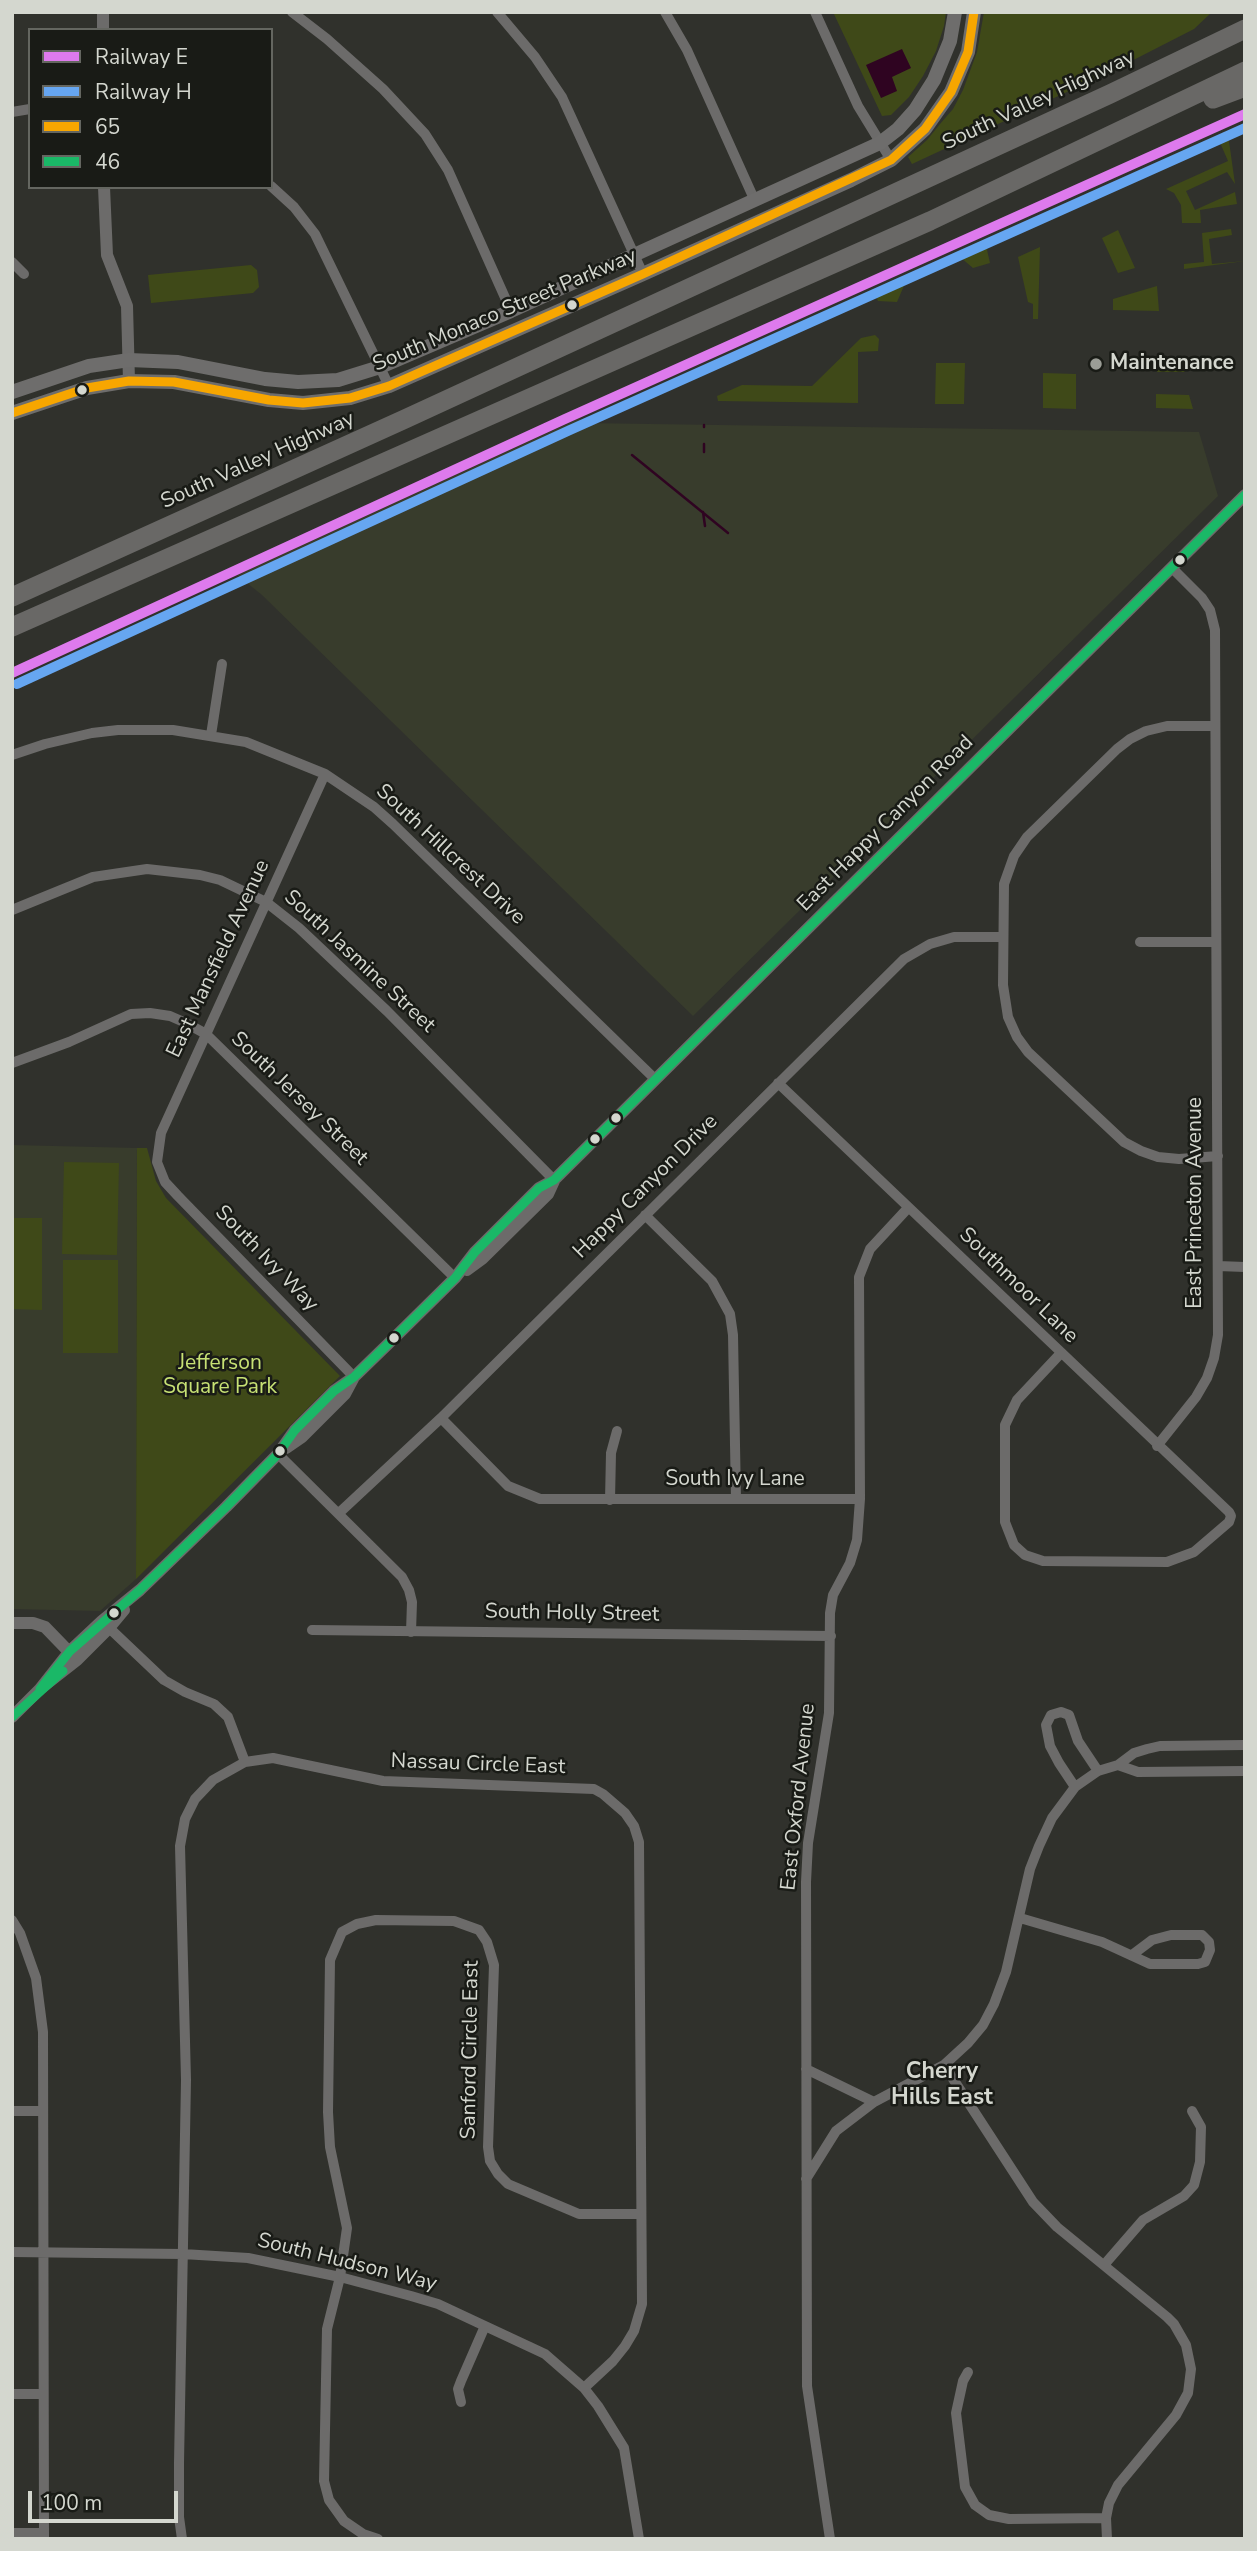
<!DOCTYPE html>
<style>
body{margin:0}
#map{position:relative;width:1257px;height:2551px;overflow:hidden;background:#30312c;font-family:"Nunito Sans",sans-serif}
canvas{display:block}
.frame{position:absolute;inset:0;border:14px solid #d4d7cf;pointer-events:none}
.legend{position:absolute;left:28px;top:28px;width:245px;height:161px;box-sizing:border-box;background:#191b16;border:2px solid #646660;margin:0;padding:9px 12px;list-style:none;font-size:21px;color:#d4d7cf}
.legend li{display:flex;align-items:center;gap:14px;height:35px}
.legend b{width:35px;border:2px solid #646660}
.scale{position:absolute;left:28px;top:2491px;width:150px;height:32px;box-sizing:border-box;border:4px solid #d4d7cf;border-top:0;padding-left:9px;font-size:21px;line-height:24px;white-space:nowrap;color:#d4d7cf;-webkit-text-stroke:5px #191b16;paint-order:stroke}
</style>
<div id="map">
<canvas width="1257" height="2551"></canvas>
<div class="frame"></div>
<ul class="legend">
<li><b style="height:9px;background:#de7aed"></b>Railway E</li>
<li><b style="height:9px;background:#66a6f1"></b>Railway H</li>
<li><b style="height:9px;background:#f7a600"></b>65</li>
<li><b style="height:9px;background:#1ab867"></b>46</li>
</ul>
<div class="scale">100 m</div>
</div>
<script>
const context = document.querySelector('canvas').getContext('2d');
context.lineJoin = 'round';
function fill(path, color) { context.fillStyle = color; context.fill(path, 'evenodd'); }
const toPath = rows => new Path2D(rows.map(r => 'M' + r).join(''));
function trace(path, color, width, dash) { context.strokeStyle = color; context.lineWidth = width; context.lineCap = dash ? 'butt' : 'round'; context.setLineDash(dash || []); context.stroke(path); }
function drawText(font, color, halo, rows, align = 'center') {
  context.font = font + ' "Nunito Sans",sans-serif'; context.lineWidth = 5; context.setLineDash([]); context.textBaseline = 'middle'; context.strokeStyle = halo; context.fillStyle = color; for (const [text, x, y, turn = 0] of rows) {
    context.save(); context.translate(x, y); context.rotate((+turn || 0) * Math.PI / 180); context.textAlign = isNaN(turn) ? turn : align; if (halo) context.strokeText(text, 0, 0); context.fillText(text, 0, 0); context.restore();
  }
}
const built = toPath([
 [580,418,582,423,1199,432,1218,496,693,1016,262,595,237,575],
 [12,1145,137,1148,136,1579,100,1611,12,1609]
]);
const green = toPath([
 [833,12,946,12,944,26,936,51,923,76,909,97,891,115,882,116],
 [984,12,1212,12,1194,29,1110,72,912,164,908,157,927,140,940,124,953,109,963,90,977,52],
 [1228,134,1235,184,1227,172,1186,191,1195,210,1235,192,1237,204,1200,210,1201,223,1182,223,1181,205,1174,193,1166,189,1228,161,1218,138],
 [1231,229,1232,235,1209,239,1212,264,1245,261,1184,269,1184,264,1204,262,1202,233],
 [1118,230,1135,268,1118,273,1102,238],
 [985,241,990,263,973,268,960,257,977,250],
 [1040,247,1038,319,1033,319,1033,304,1028,302,1018,257],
 [251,265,257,270,259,287,253,293,151,303,148,275],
 [906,281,897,302,878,301,873,291,882,291],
 [1157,286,1159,311,1113,310,1113,299],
 [875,335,879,339,878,351,858,352,858,403,718,401,717,396,742,385,812,386,861,338],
 [1135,357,1175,361,1185,372,1157,372,1157,365,1134,364],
 [936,363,965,363,964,404,935,404],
 [1043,373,1076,374,1076,409,1043,408],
 [1156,394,1189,395,1193,409,1156,408],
 [137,1148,147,1148,156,1181,166,1198,340,1376,136,1579],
 [64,1162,119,1163,117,1255,62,1254],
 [12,1218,42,1218,42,1310,12,1309],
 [63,1260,118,1260,118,1353,63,1353]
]);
const water = toPath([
 [902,49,911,68,892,77,897,91,881,98,866,65]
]);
const stream = toPath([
 [704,425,704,427],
 [704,452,704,444],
 [632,455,728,533],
 [703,512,705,526]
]);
const minor = toPath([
 [292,12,327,39,383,89,425,134,448,170,511,311],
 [497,12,535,57,562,97,643,274],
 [665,12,687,50,755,201],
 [815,12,858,106,891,160],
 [12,112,30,109],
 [271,186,294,207,315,234,389,386],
 [12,262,24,274],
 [1215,726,1167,726,1146,731,1130,739,1117,749,1027,837,1014,856,1004,884,1003,985,1008,1017,1017,1037,1028,1052,1124,1142,1141,1151,1158,1157,1179,1159,1218,1156],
 [211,735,222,664],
 [12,755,45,744,92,733,118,730,173,730,246,742,325,774,374,807,393,824,655,1079],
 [325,774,161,1133,157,1162,165,1182,178,1196,354,1377],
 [12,910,93,877,147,869,200,875,220,880,266,902,299,928,387,1011,554,1180],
 [1140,942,1215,942],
 [12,1063,69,1042,131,1014,150,1013,170,1016,186,1023,206,1034,455,1278],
 [778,1083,1229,1512,1231,1516,1229,1522,1194,1552,1167,1562,1043,1561,1025,1555,1014,1545,1005,1522,1005,1425,1017,1400,1061,1353],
 [645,1215,712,1281,730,1314,733,1335,736,1499],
 [1218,1266,1245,1267],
 [441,1418,508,1486,540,1499,860,1499],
 [1157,1446,1196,1397,1207,1378,1214,1358,1218,1335,1215,630,1210,610,1202,598,1172,568],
 [278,1454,402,1577,409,1590,412,1602,411,1632],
 [610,1500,611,1453,617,1431],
 [339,1513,441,1418,904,959,930,944,954,937,1003,937],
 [105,1624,164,1680,185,1692,214,1704,228,1717,245,1762],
 [312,1630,831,1636],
 [1118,1765,1138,1772,1245,1771],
 [1075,1787,1059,1763,1050,1746,1046,1725,1051,1715,1061,1712,1069,1715,1078,1741,1098,1771],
 [1020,1918,1102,1942,1150,1964,1198,1964,1205,1962,1210,1950,1209,1942,1202,1935,1171,1935,1152,1940,1132,1955],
 [12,1920,20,1933,36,1978,43,2032,44,2539],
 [944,2065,1033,2202,1057,2227,1167,2317,1174,2324,1186,2345,1191,2369,1188,2393,1176,2415,1118,2485,1109,2503,1106,2518,1107,2539],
 [806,2069,874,2102],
 [12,2111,42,2111],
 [806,2179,836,2131,874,2102,944,2065,968,2043,983,2025,994,2004,1006,1972,1030,1869,1039,1846,1052,1818,1075,1787,1098,1771,1118,1765,1134,1753,1147,1749,1160,1746,1245,1745],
 [12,2252,183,2254,248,2258,340,2277,411,2296,438,2304,485,2326,545,2354,584,2388,598,2406,624,2448,639,2539],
 [1104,2265,1143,2220,1184,2196,1194,2185,1200,2162,1201,2127,1192,2111],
 [968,2372,963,2381,956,2413,965,2487,975,2505,989,2515,1009,2519,1106,2518],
 [12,2394,43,2394],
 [461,2402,458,2389,461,2381,485,2326],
 [12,2533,44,2533],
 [182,2539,179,2517,179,2463,186,2080,180,1846,185,1819,195,1799,213,1780,245,1762,273,1758,383,1781,594,1789,603,1794,625,1813,634,1826,639,1842,642,2304,634,2331,625,2346,613,2361,584,2388],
 [378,2539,363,2534,344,2521,329,2500,324,2481,327,2329,340,2277,347,2228,330,2147,328,2112,330,1960,342,1932,357,1924,376,1920,454,1921,479,1930,487,1942,494,1965,488,2147,490,2161,498,2174,508,2184,579,2214,641,2214],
 [830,2539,807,2386,806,1882,808,1843,829,1713,830,1613,833,1595,850,1563,857,1540,860,1499,859,1277,870,1249,908,1208]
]);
const tertiary = toPath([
 [103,12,103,30],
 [104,187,107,255,127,306,129,381],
 [467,1270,482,1259,548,1194,554,1181],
 [286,1448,302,1437,345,1394,353,1379],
 [12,1623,33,1623,45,1627,75,1658],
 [40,1689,70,1651,102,1621,140,1590,226,1507,278,1454,295,1430,334,1391,354,1377,387,1345,455,1278,475,1252,539,1188,554,1180,1245,495],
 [12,1717,40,1689,77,1660,109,1628,124,1610]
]);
const secondary = toPath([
 [12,392,89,366,129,360,178,362,265,379,298,382,338,380,380,367,511,311,880,143,898,129,915,110,934,80,950,41,955,12],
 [12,413,87,388,129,381,174,382,269,400,303,403,350,398,389,386,643,274,851,180,891,160,925,129,951,92,968,52,974,12]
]);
const motorway = toPath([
 [1213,99,1245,87],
 [12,597,405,419,1110,94,1245,29],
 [12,627,930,221,1245,71]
]);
const bus1 = toPath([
 [12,413,87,388,129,381,174,382,269,400,303,403,350,398,389,386,643,274,891,160,925,129,951,92,968,52,974,12]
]);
const bus2 = toPath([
 [40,1689,70,1651,140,1590,226,1507,278,1454,295,1430,334,1391,354,1377,387,1345,455,1278,475,1252,539,1188,554,1180,1245,495],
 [12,1717,63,1671]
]);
const rail1 = toPath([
 [12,673,565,419,1245,114]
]);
const rail2 = toPath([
 [17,684,570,430,1245,128]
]);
const markers = [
 [572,305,6,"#d4d7cf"],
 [1096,364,7,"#9b9d96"],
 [82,390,6,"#d4d7cf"],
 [1180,560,6,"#d4d7cf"],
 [616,1118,6,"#d4d7cf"],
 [595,1139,6,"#d4d7cf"],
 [394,1338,6,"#d4d7cf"],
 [280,1451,6,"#d4d7cf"],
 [114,1613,6,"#d4d7cf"]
];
const streetNames = [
 ["South Valley Highway",1039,101,-25],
 ["South Monaco Street Parkway",505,311,-23],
 ["South Valley Highway",258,461,-24],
 ["East Happy Canyon Road",886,824,-45],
 ["South Hillcrest Drive",450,855,43],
 ["East Mansfield Avenue",219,959,-65],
 ["South Jasmine Street",359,962,43],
 ["South Jersey Street",299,1099,44],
 ["Happy Canyon Drive",646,1187,-45],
 ["East Princeton Avenue",1196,1203,-90],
 ["South Ivy Way",266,1259,46],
 ["Southmoor Lane",1018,1286,44],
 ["South Ivy Lane",735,1480],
 ["South Holly Street",572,1614,1],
 ["Nassau Circle East",478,1765,2],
 ["East Oxford Avenue",799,1797,-84],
 ["Sanford Circle East",471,2050,-89],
 ["South Hudson Way",347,2263,14]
];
const poiNames = [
 ["Maintenance",1110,364]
];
const parkNames = [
 ["Jefferson",220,1364],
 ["Square Park",220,1388]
];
const neighbourhoodNames = [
 ["Cherry",942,2072],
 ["Hills East",942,2098]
];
fill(built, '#383c2c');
fill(green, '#3f4918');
fill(water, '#2f0421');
trace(stream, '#2f0421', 2.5);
trace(minor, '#6c6b6a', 10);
trace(tertiary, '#6c6b6a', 12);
trace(secondary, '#6e6d6c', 14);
trace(motorway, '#696866', 19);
trace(bus1, '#f7a600', 9);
trace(bus2, '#1ab867', 9);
trace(rail1, '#de7aed', 10);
trace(rail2, '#66a6f1', 10);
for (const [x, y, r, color] of markers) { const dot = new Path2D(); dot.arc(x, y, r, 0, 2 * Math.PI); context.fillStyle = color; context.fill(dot); trace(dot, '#191b16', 2.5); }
drawText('21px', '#d4d7cf', '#191b16', streetNames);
drawText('bold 21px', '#d4d7cf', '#191b16', poiNames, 'left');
drawText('21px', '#c7e174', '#191b16', parkNames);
drawText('bold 23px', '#d4d7cf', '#191b16', neighbourhoodNames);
</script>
